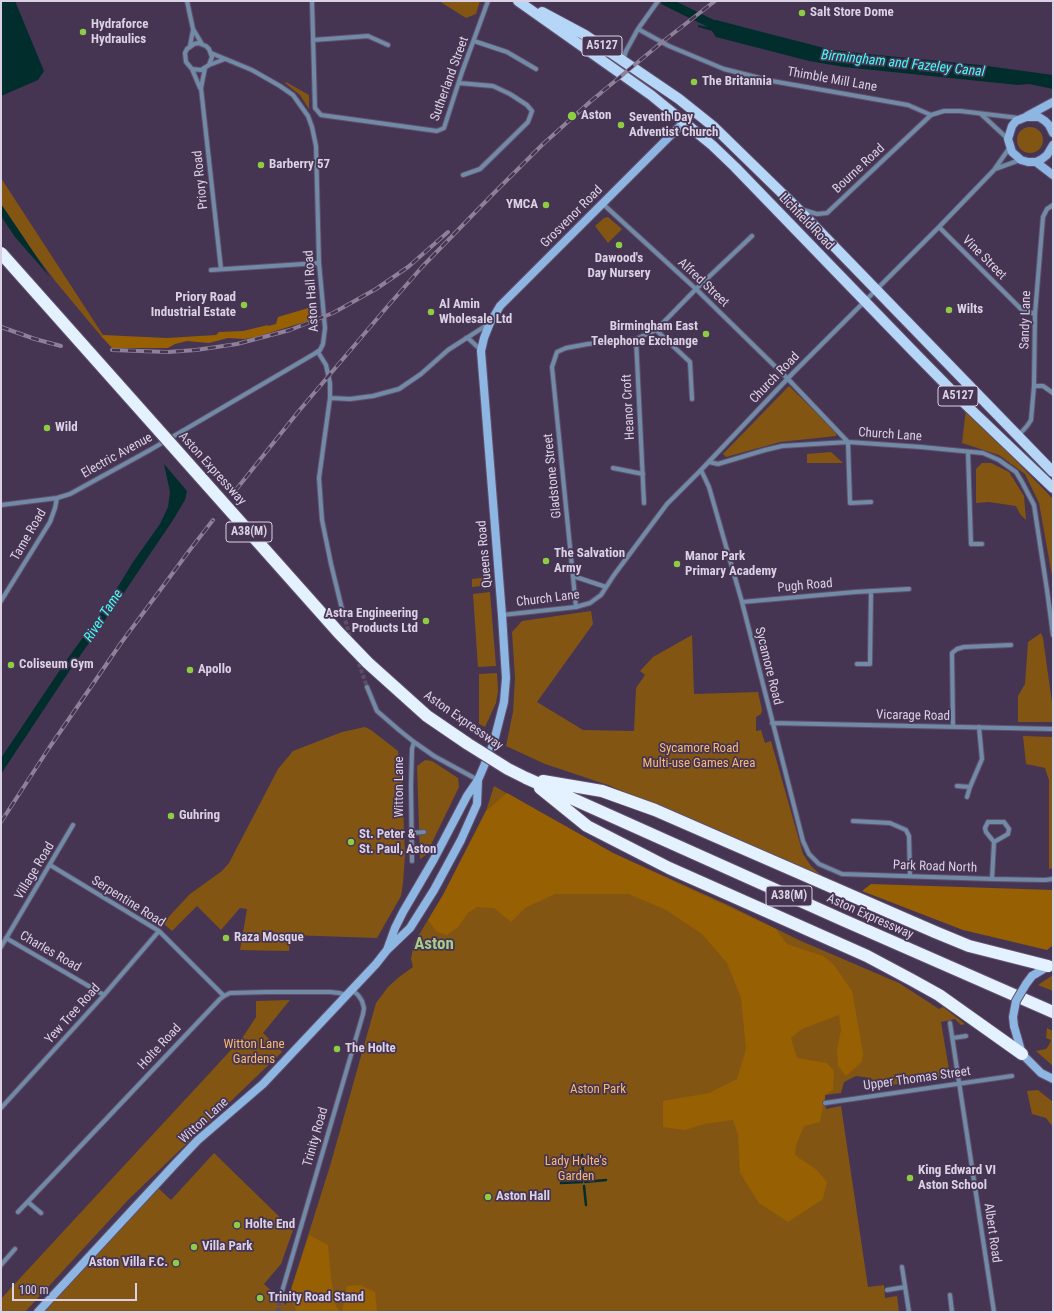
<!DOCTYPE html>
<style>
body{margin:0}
#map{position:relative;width:1054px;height:1313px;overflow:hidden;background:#463453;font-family:"Roboto Condensed",sans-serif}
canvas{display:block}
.frame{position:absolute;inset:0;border:2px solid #dbd1e4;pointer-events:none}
.scale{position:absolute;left:12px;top:1283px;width:125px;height:18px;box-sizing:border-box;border:2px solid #dbd1e4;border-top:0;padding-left:5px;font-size:12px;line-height:14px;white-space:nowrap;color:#dbd1e4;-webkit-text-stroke:3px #463453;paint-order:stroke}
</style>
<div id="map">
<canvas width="1054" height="1313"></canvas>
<div class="frame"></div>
<div class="scale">100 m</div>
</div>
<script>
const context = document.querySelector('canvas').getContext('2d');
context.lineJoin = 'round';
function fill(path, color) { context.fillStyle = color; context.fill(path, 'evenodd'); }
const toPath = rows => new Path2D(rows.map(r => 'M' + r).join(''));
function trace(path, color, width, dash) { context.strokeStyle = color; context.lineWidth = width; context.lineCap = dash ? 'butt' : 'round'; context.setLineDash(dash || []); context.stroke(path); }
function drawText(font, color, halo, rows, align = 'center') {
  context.font = font + ' "Roboto Condensed",sans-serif'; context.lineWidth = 3.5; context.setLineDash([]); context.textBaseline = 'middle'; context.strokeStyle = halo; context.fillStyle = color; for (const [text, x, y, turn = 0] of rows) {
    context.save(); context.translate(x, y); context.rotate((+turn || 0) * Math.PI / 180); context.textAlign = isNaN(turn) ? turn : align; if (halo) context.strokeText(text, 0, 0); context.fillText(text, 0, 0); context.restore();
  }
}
const green = toPath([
 [439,1,480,1,476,14,466,18],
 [286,82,309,95,309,109,300,95,285,83],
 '1017 140a13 13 0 1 1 26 0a13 13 0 1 1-26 0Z',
 [1,178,103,335,101,336,56,282,34,253,1,204],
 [608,217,622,229,608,243,595,226,604,218],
 [789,386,836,432,836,436,780,442,726,457,723,454],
 [966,409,1053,499,1053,581,1039,503,1025,474,999,455,962,443],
 [831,452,843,463,807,463,807,454],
 [982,463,991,463,1009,472,1024,496,1026,520,1020,514,1016,506,989,502,976,503,976,469],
 [489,577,490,585,472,587,472,579],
 [490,592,496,666,478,667,473,594],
 [591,611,593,624,537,702,583,730,634,731,636,688,645,675,640,671,653,657,692,635,694,694,758,692,762,710,761,714,756,717,756,731,761,730,765,743,771,741,803,854,811,866,822,876,608,785,545,764,506,746,513,712,515,678,512,632,522,621],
 [1041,633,1043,638,1053,710,1053,722,1018,722,1018,696,1025,684,1028,642],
 [497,673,498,691,496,703,485,727,479,724,479,674],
 [365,727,371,730,398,751,402,784,405,855,403,883,401,896,377,938,290,935,289,951,240,950,247,909,240,908,221,930,197,906,172,931,163,923,190,894,222,871,229,863,278,769,293,751,342,732],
 [1023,736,1053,737,1053,868,1049,869,1049,780,1045,768,1026,764],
 [425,760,432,761,458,778,459,787,426,855,420,859,417,766],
 [494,786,613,853,728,905,801,941,899,983,939,1009,943,1007,965,1024,961,1025,955,1019,941,1022,950,1076,878,1087,871,1078,856,1076,844,1082,841,1093,825,1095,826,1109,841,1106,868,1287,884,1285,885,1298,897,1296,899,1312,41,1312,157,1187,171,1200,214,1153,293,1230,281,1264,264,1284,286,1305,330,1166,376,1003,388,987,399,977,413,967,411,959,414,943,443,895,486,811],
 [1053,975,1053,991,1038,985],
 [290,1000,263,1033,282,1052,129,1199,25,1312,1,1312,1,1299,10,1289,243,1037,256,1017,256,1001],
 [1047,1028,1053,1031,1053,1066,1036,1051,1046,1049,1049,1045,1051,1040,1046,1038],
 [1038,1090,1053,1102,1053,1127,1046,1118,1032,1114,1027,1091]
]);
const forest = toPath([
 [315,306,311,320,256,337,244,339,228,338,209,343,187,341,175,344,168,348,112,348,101,336,103,335,167,338,216,335,219,332,243,331,268,325,268,326,276,324,278,317],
 [507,793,613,853,776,929,787,944,823,956,834,965,852,991,863,1053,862,1062,846,1076,838,1066,837,1050,841,1030,839,1015,802,1029,791,1038,797,1058,827,1063,834,1071,833,1090,825,1095,820,1122,804,1126,796,1145,795,1155,817,1170,827,1182,823,1199,788,1222,759,1203,740,1173,738,1135,733,1120,704,1124,685,1130,663,1127,663,1101,709,1093,737,1079,746,1049,741,998,727,963,702,934,666,910,629,894,555,894,525,908,511,922,494,908,477,907,468,913,458,927,447,935,437,932,428,920,443,895,486,811],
 [871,884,1053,890,1053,945,1047,950,963,930,862,891],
 [309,1235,328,1245,331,1278,335,1304,340,1312,296,1312,291,1290],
 [360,1285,375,1292,377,1312,342,1312,347,1286]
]);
const water = toPath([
 [1,1,15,1,44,71,38,80,1,96],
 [703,20,716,20,828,49,858,53,980,65,1053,75,1053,89,1029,84,1018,85,844,67,809,61,716,37,712,31,698,27,698,25,708,27],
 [1,204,24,238,50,277,15,237,1,216],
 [164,464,187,491,185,500,173,520,121,597,68,673,1,774,1,758,68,658,108,603,133,562,160,524,168,507,170,492]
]);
const stream = toPath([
 [582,1155,583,1178],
 [585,1182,606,1180],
 [561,1183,582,1182],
 [584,1186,586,1205]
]);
const canal = toPath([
 [665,1,714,25]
]);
const streetTunnel = toPath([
 [342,609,351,640],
 [357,658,367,687],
 [278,1312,281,1295]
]);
const street = toPath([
 [187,1,193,29,202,44],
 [312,1,315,108,321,115,437,131,444,128,462,72,488,1],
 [638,29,669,46,724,69,772,81,908,105,931,115,944,111,960,111,1019,118],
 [313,40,368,36,388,45],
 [474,41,507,52,536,69],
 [190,46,193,30],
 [623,60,626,51,638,29,658,1],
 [209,65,225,59],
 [205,68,201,88,221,269],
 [192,69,201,70,209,65,212,57,209,49,206,46,198,43,194,44,187,49,185,53,186,62,192,69,200,88],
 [459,83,493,86,510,94,527,105,532,111,528,122,480,169,463,175],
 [981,114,1008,139],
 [995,169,1020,160],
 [603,204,696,289,788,379,848,442,850,503,871,502],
 [804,210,817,214,827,213,931,115],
 [939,227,1021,309,1035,314],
 [211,270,319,263],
 [656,330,690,362,692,399],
 [466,338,469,339,481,350],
 [636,339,644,503],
 [318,352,326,365,330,383,330,398,319,478,322,520,331,564,342,609],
 [1034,386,1043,386,1053,393],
 [330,398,350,399,373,396,399,389,421,374,448,350,487,325],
 [1018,436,1027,426,1031,420,1034,386,1035,314,1043,217,1047,209,1053,205],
 [968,452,971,544,982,544],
 [709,462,718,464,765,450,782,446,848,442,921,447,983,453,999,460,1016,472,1022,482,1034,505,1047,590,1053,635],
 [613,468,643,474],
 [701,470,709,487,742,602,803,841,809,854,819,864,842,874,992,879,1045,880,1053,879],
 [1,505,57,498,70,494,150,450,314,354,320,350,323,344,325,328,319,263,316,146,312,127,308,116,293,95,280,86,252,70,211,53],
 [573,576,606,587],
 [1,601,50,522,55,508,57,498],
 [742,602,855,592,909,589],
 [576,607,552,367,557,352,566,348,588,344,636,339,656,330,696,289,752,236],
 [502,615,576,607,590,603,601,595,614,575,667,504,701,470,793,373,939,227,994,170,1010,147],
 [857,664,870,664,871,591],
 [367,687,377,711,399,730,414,742,434,756,478,780],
 [772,723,1053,729],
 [953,726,952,653,957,649,964,647,1011,645],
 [957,786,970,787],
 [967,797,970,787,982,759,979,727],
 [853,821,890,823,906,830,909,836,910,875],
 [988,822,1004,822,1009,829,1008,834,994,842,986,832,985,828,988,822],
 [412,833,424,832],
 [412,861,411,785,412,749,414,742],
 [50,865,159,931,224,996],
 [992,879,994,842],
 [6,938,104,995],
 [1,947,73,825],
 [950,1023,994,1312],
 [953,1038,966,1036],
 [825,1103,1012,1076],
 [1,1108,104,995,159,931],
 [28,1202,41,1213],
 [18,1212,220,999,224,996,230,993,267,992,330,992,339,993,346,995],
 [1,1265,15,1249],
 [902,1267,909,1312],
 [887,1290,905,1287],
 [281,1295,363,1014,364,1008,362,1001,358,995,352,990],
 [950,1295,952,1312]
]);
const secondary = toPath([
 [1027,116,1053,102],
 [1053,133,1049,125,1045,121,1039,117,1026,117,1016,121,1012,126,1008,139,1012,152,1021,160,1028,162,1036,162,1042,159,1047,155,1053,145],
 [1036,162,1053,175],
 [387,950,395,928,403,912,434,859,467,796,478,780,493,745,504,702,506,678,502,615,481,351,484,338,490,323,500,306,695,111],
 [1032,976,1050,965],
 [1014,1026,1022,1054,1041,1073,1053,1079],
 [38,1312,175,1164,198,1140,263,1084,376,964,387,950,410,928,434,890,461,840,477,804,478,780]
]);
const primary = toPath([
 [518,1,651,95,712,145,735,167,911,349,961,400,1053,488],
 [542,12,585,35,679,99,714,127,794,205,1053,472]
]);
const highway = toPath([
 [526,778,843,920,1053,1012],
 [543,781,602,791,655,810,935,932,969,946,1048,966],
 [540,788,587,826,669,868,867,956,912,980,939,995,1022,1054]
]);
const rail = toPath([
 [1,327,35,339,61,346],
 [112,350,168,352,196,350,237,344,290,330,333,313,376,289,408,267,448,232],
 [235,491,298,412,387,307,422,267,493,194,542,145,591,101,661,43,715,1],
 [1,822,49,748,121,643,189,551,213,520]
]);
const secondaryBridge = toPath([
 [1014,1026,1013,1017,1016,1001,1026,984,1032,976]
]);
const highwayBridge = toPath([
 [1,253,339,633,368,663,427,716,468,744,508,769,526,778]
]);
const markers = [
 [802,13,4,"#8ecd43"],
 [83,32,4,"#8ecd43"],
 [694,82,4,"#8ecd43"],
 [572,116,5,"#8ecd43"],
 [621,125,4,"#8ecd43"],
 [261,165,4,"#8ecd43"],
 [546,205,4,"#8ecd43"],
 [619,245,4,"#8ecd43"],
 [244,305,4,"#8ecd43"],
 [949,310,4,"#8ecd43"],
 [431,312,4,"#8ecd43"],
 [706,334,4,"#8ecd43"],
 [47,428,4,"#8ecd43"],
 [546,561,4,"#8ecd43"],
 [677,564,4,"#8ecd43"],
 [426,621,4,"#8ecd43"],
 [11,665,4,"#8ecd43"],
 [190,670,4,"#8ecd43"],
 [171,816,4,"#8ecd43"],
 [351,842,4,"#8ecd43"],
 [226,938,4,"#8ecd43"],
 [337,1049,4,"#8ecd43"],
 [910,1178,4,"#8ecd43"],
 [488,1197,4,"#8ecd43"],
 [237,1225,4,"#8ecd43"],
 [194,1247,4,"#8ecd43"],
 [176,1263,4,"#8ecd43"],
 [260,1298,4,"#8ecd43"]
];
const shields = [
 [602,46,40],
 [958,396,40],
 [249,532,46],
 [789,896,46]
];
const shieldNames = [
 ["A5127",602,46],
 ["A5127",958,396],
 ["A38(M)",249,532],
 ["A38(M)",789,896]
];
const poiNames = [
 ["Salt Store Dome",810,13],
 ["Hydraforce",91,25],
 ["Hydraulics",91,40],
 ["The Britannia",702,82],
 ["Aston",581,116],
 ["Seventh Day",629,118],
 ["Adventist Church",629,133],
 ["Barberry 57",269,165],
 ["YMCA",538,205,"right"],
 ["Dawood's",619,259,"center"],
 ["Day Nursery",619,274,"center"],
 ["Priory Road",236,298,"right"],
 ["Industrial Estate",236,313,"right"],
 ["Al Amin",439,305],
 ["Wholesale Ltd",439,320],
 ["Wilts",957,310],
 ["Birmingham East",698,327,"right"],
 ["Telephone Exchange",698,342,"right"],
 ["Wild",55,428],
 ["The Salvation",554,554],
 ["Army",554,569],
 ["Manor Park",685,557],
 ["Primary Academy",685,572],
 ["Astra Engineering",418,614,"right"],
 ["Products Ltd",418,629,"right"],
 ["Coliseum Gym",19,665],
 ["Apollo",198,670],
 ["Guhring",179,816],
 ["St. Peter &",359,835],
 ["St. Paul, Aston",359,850],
 ["Raza Mosque",234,938],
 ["The Holte",345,1049],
 ["King Edward VI",918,1171],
 ["Aston School",918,1186],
 ["Aston Hall",496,1197],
 ["Holte End",245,1225],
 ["Villa Park",202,1247],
 ["Aston Villa F.C.",168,1263,"right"],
 ["Trinity Road Stand",268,1298]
];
const streetNames = [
 ["Sutherland Street",450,79,-70],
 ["Thimble Mill Lane",832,80,10],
 ["Bourne Road",859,169,-43],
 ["Priory Road",201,180,-96],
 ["Grosvenor Road",572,217,-45],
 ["Lichfield Road",806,222,46],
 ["Vine Street",984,258,45],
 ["Alfred Street",703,283,43],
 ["Aston Hall Road",312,291,-94],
 ["Sandy Lane",1026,320,-88],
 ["Church Road",775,378,-46],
 ["Heanor Croft",629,407,-93],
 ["Church Lane",890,435,4],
 ["Electric Avenue",117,456,-29],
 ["Aston Expressway",212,469,48],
 ["Gladstone Street",553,476,-96],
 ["Tame Road",29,535,-60],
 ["Queens Road",485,554,-95],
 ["Pugh Road",805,586,-5],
 ["Church Lane",548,599,-7],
 ["Sycamore Road",768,666,76],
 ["Vicarage Road",913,716,1],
 ["Aston Expressway",463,721,35],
 ["Witton Lane",400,787,-90],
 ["Park Road North",935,867,2],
 ["Village Road",35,871,-59],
 ["Serpentine Road",128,902,32],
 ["Aston Expressway",870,917,24],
 ["Charles Road",50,952,30],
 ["Yew Tree Road",73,1014,-48],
 ["Holte Road",160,1047,-47],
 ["Upper Thomas Street",917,1079,-8],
 ["Witton Lane",204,1121,-42],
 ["Trinity Road",316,1137,-74],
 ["Albert Road",992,1233,82]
];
const parkNames = [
 ["Sycamore Road",699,749],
 ["Multi-use Games Area",699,764],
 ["Witton Lane",254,1045],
 ["Gardens",254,1060],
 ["Aston Park",598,1090],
 ["Lady Holte's",576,1162],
 ["Garden",576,1177]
];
const waterNames = [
 ["Birmingham and Fazeley Canal",903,64,6],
 ["River Tame",104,616,-57]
];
const districtNames = [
 ["Aston",434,945]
];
fill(green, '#835512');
fill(forest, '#966003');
fill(water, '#012e2c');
trace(stream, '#012e2c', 2.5);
trace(canal, '#012e2c', 9);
trace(streetTunnel, '#5c4c69', 4, [4, 2]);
trace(street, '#61506d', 6);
trace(secondary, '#61506d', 10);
trace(primary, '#61506d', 12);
trace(highway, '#61506d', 14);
trace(street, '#718ba7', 4);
trace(secondary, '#8db6e2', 8);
trace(primary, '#b6d6f8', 10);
trace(highway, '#e4f1ff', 12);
trace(rail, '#8e8099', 4);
trace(rail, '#463453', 2.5, [8]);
trace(secondaryBridge, '#61506d', 10, []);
trace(highwayBridge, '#61506d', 14, []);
trace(secondaryBridge, '#8db6e2', 8);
trace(highwayBridge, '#e4f1ff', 12);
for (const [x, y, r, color] of markers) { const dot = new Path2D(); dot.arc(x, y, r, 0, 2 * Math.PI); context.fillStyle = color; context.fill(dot); trace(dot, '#463453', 1.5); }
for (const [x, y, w] of shields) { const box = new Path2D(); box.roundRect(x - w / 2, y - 10, w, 20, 3); context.fillStyle = '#463453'; context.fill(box); trace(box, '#dbd1e4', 1); }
drawText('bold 12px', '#dbd1e4', null, shieldNames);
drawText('bold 13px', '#dbd1e4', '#463453', poiNames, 'left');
drawText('13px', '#dbd1e4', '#463453', streetNames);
drawText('13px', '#f7ba70', '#463453', parkNames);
drawText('italic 14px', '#40fef6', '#463453', waterNames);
drawText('bold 17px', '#a8cc87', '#463453', districtNames);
</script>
